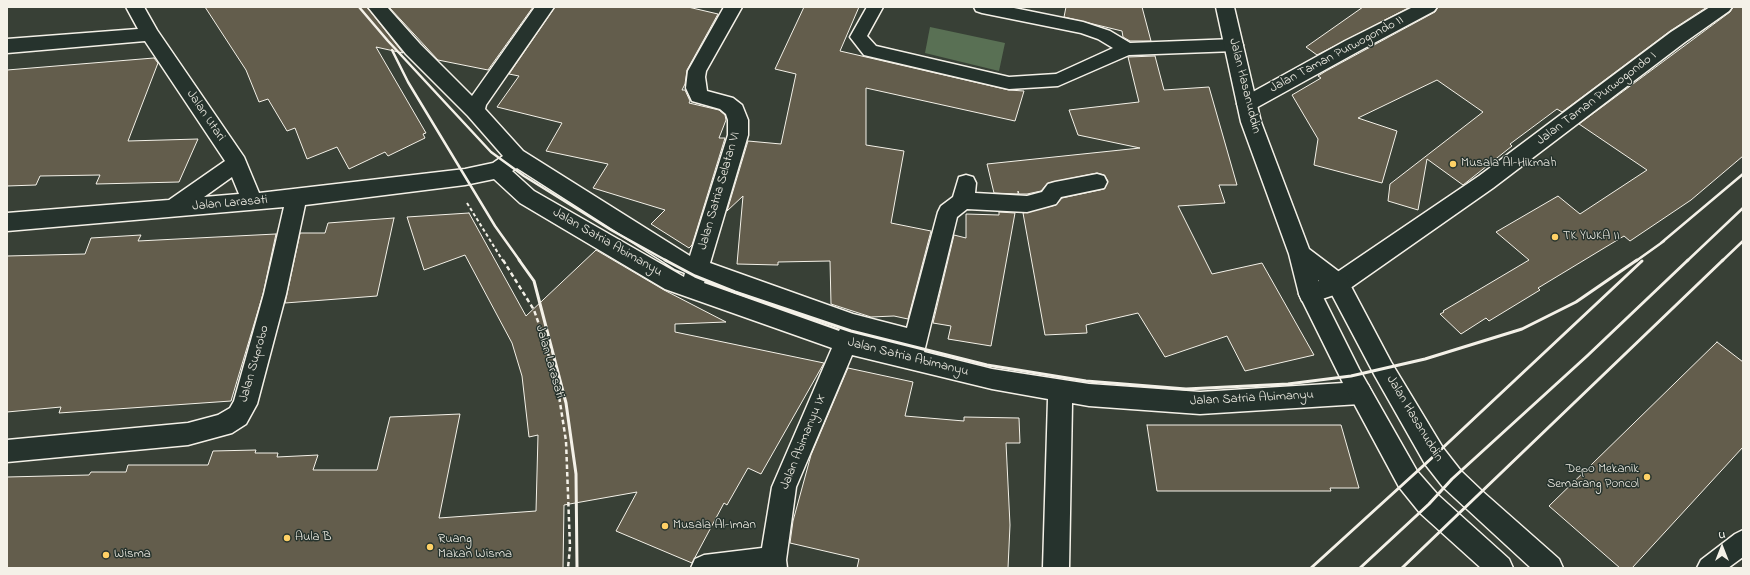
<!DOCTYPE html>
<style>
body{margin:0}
#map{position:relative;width:1750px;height:575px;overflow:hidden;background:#384036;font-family:"Indie Flower",sans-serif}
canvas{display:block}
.frame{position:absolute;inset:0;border:8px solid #f4f1e8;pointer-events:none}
.north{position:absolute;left:1702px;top:527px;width:40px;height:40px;-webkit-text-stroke:3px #26332d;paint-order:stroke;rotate:0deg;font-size:11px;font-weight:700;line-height:16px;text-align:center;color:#f4f1e8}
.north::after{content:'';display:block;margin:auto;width:14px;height:18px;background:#f4f1e8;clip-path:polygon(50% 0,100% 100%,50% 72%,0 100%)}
</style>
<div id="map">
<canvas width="1750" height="575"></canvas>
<div class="frame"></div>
<div class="north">U</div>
</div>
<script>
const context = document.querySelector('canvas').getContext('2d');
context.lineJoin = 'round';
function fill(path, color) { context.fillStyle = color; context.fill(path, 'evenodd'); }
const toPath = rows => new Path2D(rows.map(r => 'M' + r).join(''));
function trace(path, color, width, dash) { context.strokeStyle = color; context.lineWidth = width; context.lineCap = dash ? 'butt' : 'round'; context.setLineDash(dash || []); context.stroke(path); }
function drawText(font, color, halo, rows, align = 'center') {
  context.font = font + ' "Indie Flower",sans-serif'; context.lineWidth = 3; context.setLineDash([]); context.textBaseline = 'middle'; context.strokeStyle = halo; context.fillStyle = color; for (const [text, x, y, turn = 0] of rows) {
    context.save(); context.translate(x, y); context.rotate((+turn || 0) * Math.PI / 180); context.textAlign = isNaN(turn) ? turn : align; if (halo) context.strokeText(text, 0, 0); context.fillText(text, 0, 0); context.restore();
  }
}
const green = toPath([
 [930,27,1005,43,999,71,925,53]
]);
const building = toPath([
 [205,7,367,7,403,53,376,47,426,133,423,134,425,138,388,156,385,152,349,169,337,147,307,159,295,128,287,131,268,99,259,102,246,70,205,7],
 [389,7,533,7,488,70,438,60,389,7],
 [555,7,688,7,718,14,687,70,685,84,682,90,685,90,690,101,689,103,719,110,725,115,726,120,719,138,725,138,692,245,689,248,651,224,665,210,593,188,608,164,546,151,562,123,497,107,519,76,509,74,555,7],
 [804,7,859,7,840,51,1009,90,1024,91,1015,121,866,88,866,145,904,151,891,223,931,231,908,319,894,316,871,317,831,304,830,261,778,262,778,265,737,264,743,196,727,211,748,141,781,144,796,74,775,69,804,7],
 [1066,7,1142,7,1151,41,1130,41,1123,37,1122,31,1064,17,1066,7],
 [1363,7,1410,7,1317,55,1306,47,1363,7],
 [1438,7,1707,7,1670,31,1562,112,1557,109,1510,144,1512,146,1463,185,1427,159,1418,210,1388,201,1390,184,1483,112,1437,80,1358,118,1397,131,1382,183,1314,165,1318,139,1292,95,1321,78,1318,76,1326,71,1435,12,1438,7],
 [1733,7,1743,7,1743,156,1691,200,1630,241,1624,236,1538,288,1540,290,1489,321,1486,318,1461,334,1440,314,1444,312,1443,311,1529,260,1496,232,1558,196,1580,214,1647,170,1579,124,1730,12,1733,7],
 [1155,56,1164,90,1209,87,1237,185,1219,185,1225,203,1178,206,1212,274,1262,263,1314,355,1245,371,1227,336,1165,357,1138,313,1086,325,1087,333,1045,335,1023,213,1056,205,1062,198,1104,189,1108,181,1104,175,1097,173,1048,183,1041,191,1027,194,1019,194,1018,191,1018,194,994,193,987,164,1140,148,1078,135,1069,110,1139,102,1128,57,1155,56],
 [154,58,158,63,128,141,198,139,179,182,96,184,100,175,40,176,36,185,7,186,7,70,154,58],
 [999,212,1015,213,991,346,948,339,951,326,933,323,954,235,966,238,966,214,999,215,999,212],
 [469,213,526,316,596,250,664,290,726,322,675,324,675,332,824,363,761,474,748,468,727,505,724,503,692,563,616,531,637,492,564,505,563,568,7,568,7,477,89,475,91,472,126,472,128,465,208,465,213,451,256,450,255,453,278,453,277,457,318,455,313,470,377,470,390,417,460,414,439,518,536,511,538,435,529,437,522,376,512,343,465,255,424,270,407,217,469,213],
 [394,218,377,296,285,303,300,233,325,233,328,223,394,218],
 [276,234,263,294,231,401,59,413,61,407,7,412,7,256,85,254,91,238,141,235,138,241,276,234],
 [1717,342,1743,362,1743,447,1632,568,1620,568,1549,506,1717,342],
 [848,368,913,382,905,416,964,421,964,417,1019,418,1020,443,1006,443,1010,525,1008,568,857,568,859,559,790,543,793,521,811,455,848,368],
 [1147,425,1341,425,1359,488,1330,488,1331,491,1157,491,1147,425]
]);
const pathFar1 = toPath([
 [467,203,503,261]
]);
const path = toPath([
 [503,260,534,310,545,342,559,396,566,441,570,547,568,568]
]);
const lane = toPath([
 [867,7,883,7,867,36,876,46,1009,77,1056,74,1113,48,1098,39,1081,33,982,13,976,11,974,7,1009,7,1083,22,1110,31,1130,43,1235,39,1241,41,1243,45,1241,49,1235,51,1129,55,1058,86,1009,89,864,55,850,37,867,7],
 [1743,530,1743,557,1728,568,1697,568,1701,560,1735,534,1743,530]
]);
const street = toPath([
 [126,7,144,7,157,30,244,157,259,193,465,169,493,163,503,156,468,116,406,54,368,7,387,7,420,44,472,96,535,7,554,7,486,105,485,109,523,151,690,256,728,135,728,120,726,114,720,109,692,101,686,88,688,71,724,7,742,7,706,71,705,77,707,91,733,98,742,105,748,120,748,135,710,263,853,314,907,328,938,212,941,206,953,197,959,177,966,175,973,177,976,183,975,193,1027,196,1042,192,1048,184,1055,182,1097,174,1104,176,1107,182,1104,188,1061,197,1056,204,1049,206,1027,212,967,209,957,217,924,352,992,369,1089,384,1200,392,1360,382,1368,385,1372,393,1368,401,1360,404,1200,414,1089,406,1072,403,1069,568,1043,568,1048,399,992,389,852,355,796,487,786,560,787,568,691,568,695,559,704,555,762,548,772,487,832,348,665,289,520,203,494,179,465,185,305,205,286,294,257,404,246,424,232,433,188,445,7,462,7,440,188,423,218,415,230,408,234,401,264,294,284,207,7,231,7,213,169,200,225,161,145,41,7,53,7,39,138,29,126,7],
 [517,168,675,269,685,273,684,277,534,191,512,171,517,168],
 [232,177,239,194,204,197,232,177],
 [705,280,840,329,839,331,704,283,705,280],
 [1413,7,1437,7,1434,11,1359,51,1254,109,1247,111,1240,109,1237,104,1240,99,1345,41,1413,7],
 [1710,7,1732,7,1729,11,1685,42,1493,188,1346,291,1310,303,1302,301,1299,294,1302,287,1330,277,1479,176,1671,32,1710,7]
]);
const secondary = toPath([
 [1216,7,1234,7,1261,122,1309,249,1346,277,1391,362,1443,448,1461,471,1482,491,1559,559,1563,568,1531,568,1443,487,1425,464,1375,376,1330,291,1318,280,1321,293,1359,369,1417,471,1438,495,1509,559,1513,568,1481,568,1420,513,1399,487,1343,383,1299,294,1289,254,1241,122,1216,7]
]);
const railFar1 = toPath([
 [359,7,388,41,491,152,524,176,611,230,667,261],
 [392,50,408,82,495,226,520,261],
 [1661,243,1743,174],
 [1636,261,1664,241],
 [1687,261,1743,208],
 [1722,261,1743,241]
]);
const rail = toPath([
 [519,260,534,281,566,403,576,474,577,568],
 [665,260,695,276,735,292,851,331,987,365,1086,381,1186,389,1288,384,1351,376,1425,359,1522,329,1576,302,1637,260],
 [1311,568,1434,456,1642,261],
 [1360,568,1429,504,1452,479,1587,356,1688,260],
 [1402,568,1723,260]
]);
const markers = [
 [1453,164,4,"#ffd166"],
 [1555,237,4,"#ffd166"],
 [1647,477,4,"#ffd166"],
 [665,526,4,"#ffd166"],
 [287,538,4,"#ffd166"],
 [430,547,4,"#ffd166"],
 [106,555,4,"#ffd166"]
];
const streetNames = [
 ["Jalan Taman Purwogondo II",1337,55,-28],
 ["Jalan Hasanuddin",1244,86,76],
 ["Jalan Taman Purwogondo I",1597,99,-37],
 ["Jalan Utari",205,116,56],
 ["Jalan Satria Selatan VI",720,191,-74],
 ["Jalan Larasati",230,204,-5],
 ["Jalan Satria Abimanyu",607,243,30],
 ["Jalan Satria Abimanyu",908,358,14],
 ["Jalan Larasati",549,362,74],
 ["Jalan Suprobo",255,364,-74],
 ["Jalan Satria Abimanyu",1252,399,-3],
 ["Jalan Hasanuddin",1414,419,59],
 ["Jalan Abimanyu IX",804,442,-68]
];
const poiNames = [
 ["Musala Al-Hikmah",1461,164],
 ["TK YWKA II",1563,237],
 ["Depo Mekanik",1639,470,"right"],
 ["Semarang Poncol",1639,485,"right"],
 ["Musala Al-Iman",673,526],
 ["Aula B",295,538],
 ["Ruang",438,540],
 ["Makan Wisma",438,555],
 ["Wisma",114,555]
];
fill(green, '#597054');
fill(building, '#635d4c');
trace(building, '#f4f1e8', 1);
trace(lane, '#f4f1e8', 3);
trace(street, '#f4f1e8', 3);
trace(secondary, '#f4f1e8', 3);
trace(pathFar1, '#f4f1e8', 2, [3.5, 2.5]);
trace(path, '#f4f1e8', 2.5, [4.5, 3]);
fill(lane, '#26332d');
fill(street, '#26332d');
fill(secondary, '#26332d');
trace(railFar1, '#f4f1e8', 2.5);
trace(rail, '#f4f1e8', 3);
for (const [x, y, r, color] of markers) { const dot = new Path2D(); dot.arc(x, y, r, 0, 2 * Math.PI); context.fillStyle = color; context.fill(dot); trace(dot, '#26332d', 1.5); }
drawText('13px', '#f4f1e8', '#26332d', streetNames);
drawText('13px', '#f4f1e8', '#26332d', poiNames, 'left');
</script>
